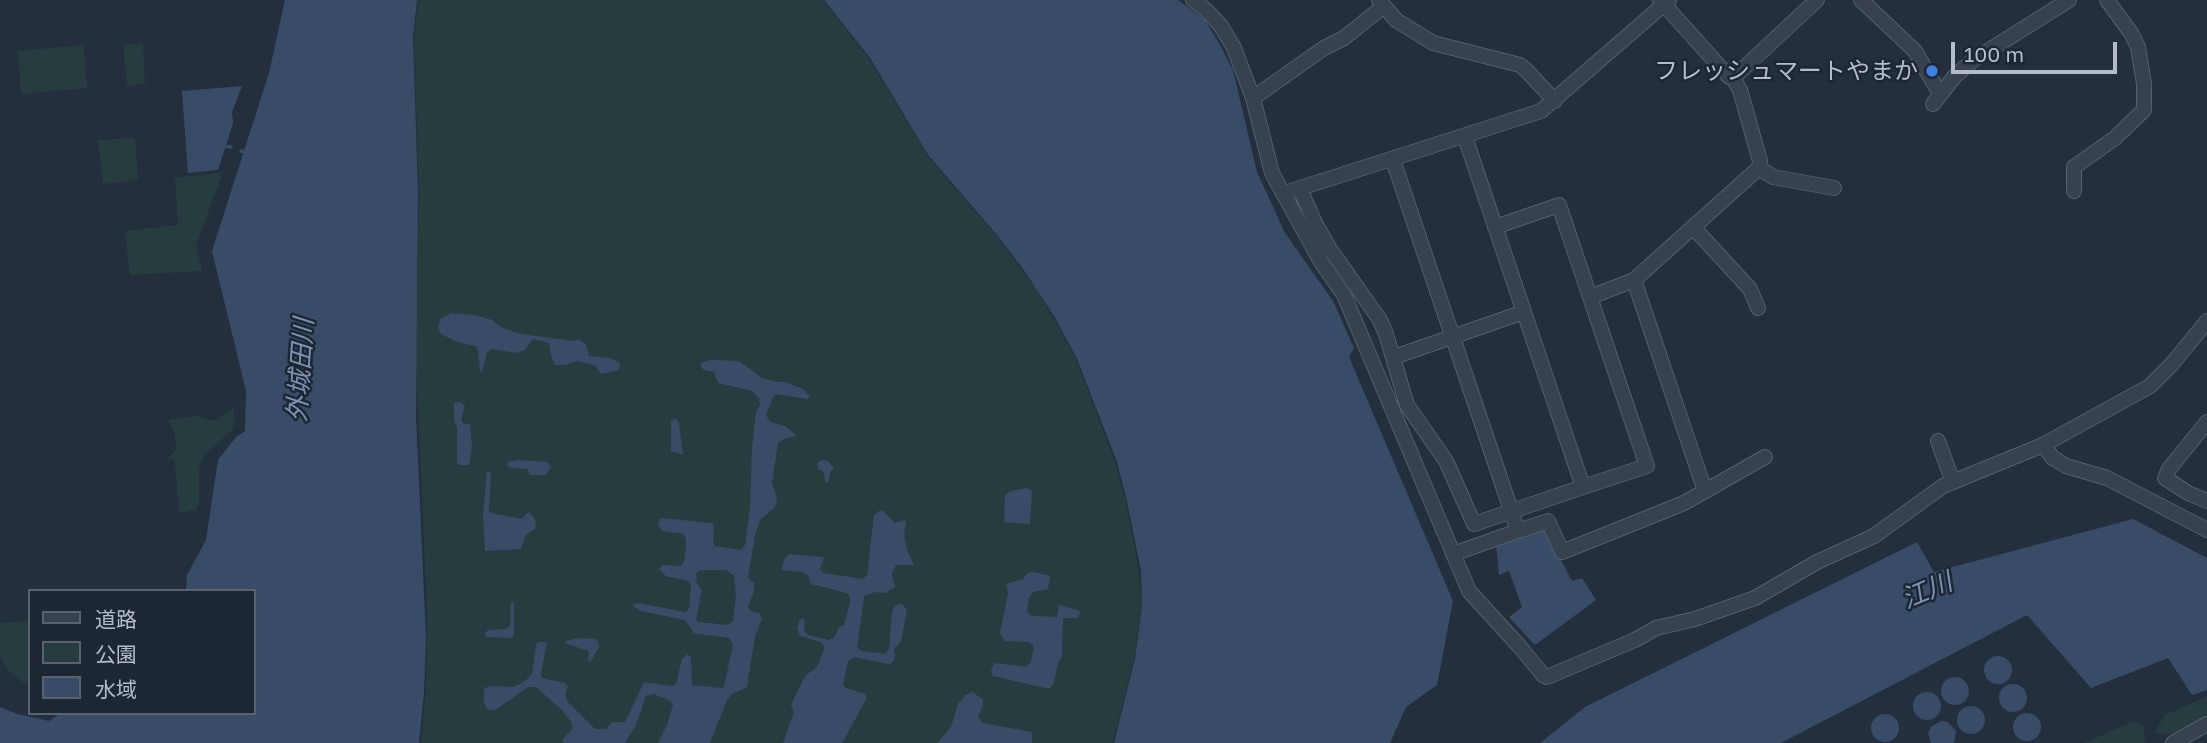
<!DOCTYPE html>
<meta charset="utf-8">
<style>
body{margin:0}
#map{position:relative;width:2207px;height:743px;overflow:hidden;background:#242f3e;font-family:"Golos Text","Noto Sans JP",sans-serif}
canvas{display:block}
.legend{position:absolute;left:28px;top:589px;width:228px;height:126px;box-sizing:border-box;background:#1d2633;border:2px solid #59626f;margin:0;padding:9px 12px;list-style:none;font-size:21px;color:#b4bcc9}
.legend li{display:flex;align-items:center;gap:14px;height:35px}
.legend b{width:35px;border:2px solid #59626f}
.scale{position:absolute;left:1951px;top:42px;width:166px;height:32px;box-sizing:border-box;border:4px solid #b4bcc9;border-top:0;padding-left:9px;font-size:21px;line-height:24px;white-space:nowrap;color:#b4bcc9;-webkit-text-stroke:5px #1d2633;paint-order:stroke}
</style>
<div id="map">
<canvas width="2207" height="743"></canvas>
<ul class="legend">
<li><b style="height:9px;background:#38414e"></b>道路</li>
<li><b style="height:19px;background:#263c3f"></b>公園</li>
<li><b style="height:19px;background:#394c67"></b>水域</li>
</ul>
<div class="scale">100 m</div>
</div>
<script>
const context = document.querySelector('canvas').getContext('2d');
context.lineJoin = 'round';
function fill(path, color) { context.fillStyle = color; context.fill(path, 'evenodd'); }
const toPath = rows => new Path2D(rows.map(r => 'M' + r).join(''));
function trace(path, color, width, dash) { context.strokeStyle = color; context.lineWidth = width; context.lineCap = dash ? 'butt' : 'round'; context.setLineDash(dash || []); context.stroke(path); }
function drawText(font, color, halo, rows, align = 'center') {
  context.font = font + ' "Golos Text","Noto Sans JP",sans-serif'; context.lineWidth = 5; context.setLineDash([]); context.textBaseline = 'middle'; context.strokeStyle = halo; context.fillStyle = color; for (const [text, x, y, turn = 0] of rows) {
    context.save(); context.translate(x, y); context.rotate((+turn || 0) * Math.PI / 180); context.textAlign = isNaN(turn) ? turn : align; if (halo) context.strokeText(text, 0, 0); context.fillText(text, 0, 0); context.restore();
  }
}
const green = toPath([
 [418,0,823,0,869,59,929,158,996,235,1039,293,1076,359,1115,462,1126,500,1139,572,1142,607,1134,658,1113,743,421,743,426,687,427,612,416,368,419,195,414,37],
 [143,43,145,84,127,86,123,45],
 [84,45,87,88,21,94,18,51],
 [135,138,138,180,103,184,98,140],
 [223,172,196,245,202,271,130,275,125,231,178,225,175,178],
 [233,408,235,422,231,431,204,455,199,468,199,500,196,510,179,513,175,464,173,459,166,460,176,449,175,434,168,420,197,416,215,421],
 [30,621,30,685,22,682,5,667,0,655,0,623],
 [2207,696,2207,718,2190,729,2173,734,2154,733,2165,715],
 [2133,721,2143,726,2145,743,2084,743]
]);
const water = toPath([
 [285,0,417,0,413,36,418,194,416,416,426,638,424,692,419,743,0,743,0,707,17,714,49,721,61,713,254,713,254,591,186,591,187,575,206,540,218,460,236,437,245,431,246,391,212,251,269,73],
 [824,0,1178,0,1204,19,1219,43,1233,70,1257,172,1285,233,1333,301,1354,348,1349,357,1453,601,1437,685,1406,707,1390,743,1114,743,1135,658,1142,607,1141,571,1127,501,1117,462,1077,359,1054,316,1023,269,997,235,928,155,870,58],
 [242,86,232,112,233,123,218,170,188,173,182,91],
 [451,313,475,315,492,320,501,327,520,334,575,341,578,339,586,344,589,356,610,358,620,363,619,370,601,374,595,365,576,361,566,365,555,365,551,355,549,343,533,339,525,350,517,353,491,349,487,353,482,372,480,371,478,351,476,346,457,342,441,334,438,327,440,319],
 [710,360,739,361,762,378,776,382,785,382,803,389,810,397,807,399,776,394,773,397,766,415,770,422,785,426,797,436,784,439,778,443,772,483,777,499,775,507,760,520,755,535,748,578,754,583,754,591,748,607,750,610,760,614,762,619,755,636,747,687,732,694,727,700,710,743,658,743,667,725,673,705,670,701,654,694,646,696,636,725,625,743,563,743,563,739,572,729,572,723,563,711,536,687,528,687,495,710,488,710,484,703,484,689,489,686,514,687,525,681,532,674,536,644,539,642,547,642,541,673,542,678,565,683,568,687,565,694,567,701,595,729,606,729,612,722,625,722,644,682,672,686,676,684,682,659,688,654,691,658,692,685,721,688,724,686,733,645,729,638,699,634,694,633,685,620,641,611,632,605,638,603,685,612,689,609,691,585,689,581,666,576,659,569,663,565,681,566,684,562,686,547,686,539,683,534,663,531,659,527,658,523,661,518,711,523,714,526,713,542,715,546,741,550,745,545,750,508,752,447,756,412,760,405,759,398,752,391,718,383,714,372,704,370,701,367,701,363],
 [726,570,734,576,736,595,733,621,728,625,698,622,696,619,702,590,697,584,696,574,698,571,704,570],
 [460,402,465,406,461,420,464,424,470,424,472,446,469,465,459,465,457,462,457,427,454,421,454,403],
 [676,418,679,424,683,455,671,451,671,421],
 [517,460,548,462,551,467,546,475,530,475,528,469,510,468,507,465,508,462],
 [822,460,828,461,834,469,830,472,829,481,825,483,824,472,818,469,817,463],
 [489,471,491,474,489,511,491,513,522,519,528,512,532,515,536,522,535,529,526,535,521,549,485,551,483,515,487,472],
 [1027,488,1032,491,1030,524,1004,522,1005,495,1011,491],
 [879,511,883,511,895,523,904,520,906,522,904,533,907,550,914,565,896,565,892,573,895,587,885,593,875,592,864,596,857,648,863,651,885,654,889,649,892,611,896,605,902,604,907,610,901,641,894,649,895,658,892,663,888,664,854,657,848,661,843,685,846,688,865,694,867,698,842,743,783,743,794,712,791,705,805,676,817,667,825,647,821,642,800,636,797,628,799,621,803,618,805,621,804,630,808,635,829,640,834,638,839,627,844,625,850,602,850,596,847,593,811,584,808,575,801,572,782,570,784,560,789,554,821,557,824,558,820,569,824,573,863,579,867,575,874,515],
 [2133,519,2207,558,2207,690,2192,695,2168,658,2091,688,2027,615,1781,743,1540,743,1585,707,1917,542,1934,572],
 [1544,528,1572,581,1582,578,1596,600,1535,645,1509,617,1522,607,1509,571,1499,575,1496,544],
 [1034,572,1050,576,1048,589,1033,592,1029,598,1027,611,1031,616,1057,617,1059,605,1081,611,1078,618,1063,618,1062,658,1058,662,1054,683,1049,689,993,676,991,670,995,663,1026,667,1031,662,1034,646,1029,642,1004,641,1000,632,1008,594,1006,584,1023,579,1028,573],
 [511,602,514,603,514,635,510,638,486,637,485,633,488,630,506,629,510,626],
 [577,638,596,639,600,646,590,662,588,660,589,651,567,644,565,641],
 '1984 670a14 14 0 1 1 28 0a14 14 0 1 1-28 0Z',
 '1941 691a14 14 0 1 1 28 0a14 14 0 1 1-28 0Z',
 '1999 698a14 14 0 1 1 28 0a14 14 0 1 1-28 0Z',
 [972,692,983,699,983,705,978,717,983,723,1032,732,1032,743,937,743,951,727,958,704,965,695],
 '1913 706a14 14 0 1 1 28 0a14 14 0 1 1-28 0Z',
 '1957 720a14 14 0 1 1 28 0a14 14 0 1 1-28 0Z',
 '2013 727a14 14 0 1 1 28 0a14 14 0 1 1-28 0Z',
 '1871 728a14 14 0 1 1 28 0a14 14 0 1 1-28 0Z',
 [1941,721,1948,722,1956,731,1954,743,1931,743,1928,733,1931,727]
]);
const stream = toPath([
 [225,146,231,147],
 [241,151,245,152]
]);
const minor = toPath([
 [1193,0,1206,10,1221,26,1234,48,1253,98,1272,173,1321,262,1344,295,1469,591,1520,647,1543,675,1547,677,1635,640,1656,628,1695,619,1755,598,1817,562,1874,536,1943,486,2043,445,2150,386,2172,364,2207,321],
 [1379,0,1396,20,1433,43,1520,65,1526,70,1555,101],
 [1660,0,1729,77,1733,78,1740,90,1760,161,1759,168,1634,280,1705,491],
 [1861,0,1915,51,1940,94],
 [1733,78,1817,0],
 [1253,98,1324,48,1344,38,1384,6],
 [1933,104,1955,76,1972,61,2069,0],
 [1393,160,1518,531,1453,554],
 [1759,168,1773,177,1834,188],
 [1300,189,1316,225,1330,249,1380,320,1386,334,1407,405,1446,461,1474,524,1583,487,1465,137],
 [1291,191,1541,111,1669,0],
 [2074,191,2074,167,2115,138,2144,110,2144,84,2138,47,2131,33,2107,0],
 [1495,227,1559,205,1590,297,1634,280],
 [1693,227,1750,289,1758,308],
 [1394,357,1524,312],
 [2207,422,2169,469,2165,478,2188,493,2207,501],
 [1938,441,1953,482],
 [2043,445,2053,458,2066,466,2107,478,2207,530],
 [1583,487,1647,466,1590,297],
 [1518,531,1548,521,1562,552,1684,503,1765,457],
 [2173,743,2207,724]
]);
const markers = [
 [1932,71,7,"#3f7fe0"]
];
const poiNames = [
 ["フレッシュマートやまか",1918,71]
];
const waterNames = [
 ["外城田川",301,370,-86],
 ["江川",1927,591,-23]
];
fill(green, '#263c3f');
fill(water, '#394c67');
trace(stream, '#394c67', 3.5);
trace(minor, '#565f6c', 16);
trace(minor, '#38414e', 14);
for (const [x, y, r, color] of markers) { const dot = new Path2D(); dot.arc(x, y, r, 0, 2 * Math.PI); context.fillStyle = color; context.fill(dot); trace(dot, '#1d2633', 2.5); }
drawText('24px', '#b4bcc9', '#1d2633', poiNames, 'right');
drawText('italic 26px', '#7c92b1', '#1d2633', waterNames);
</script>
